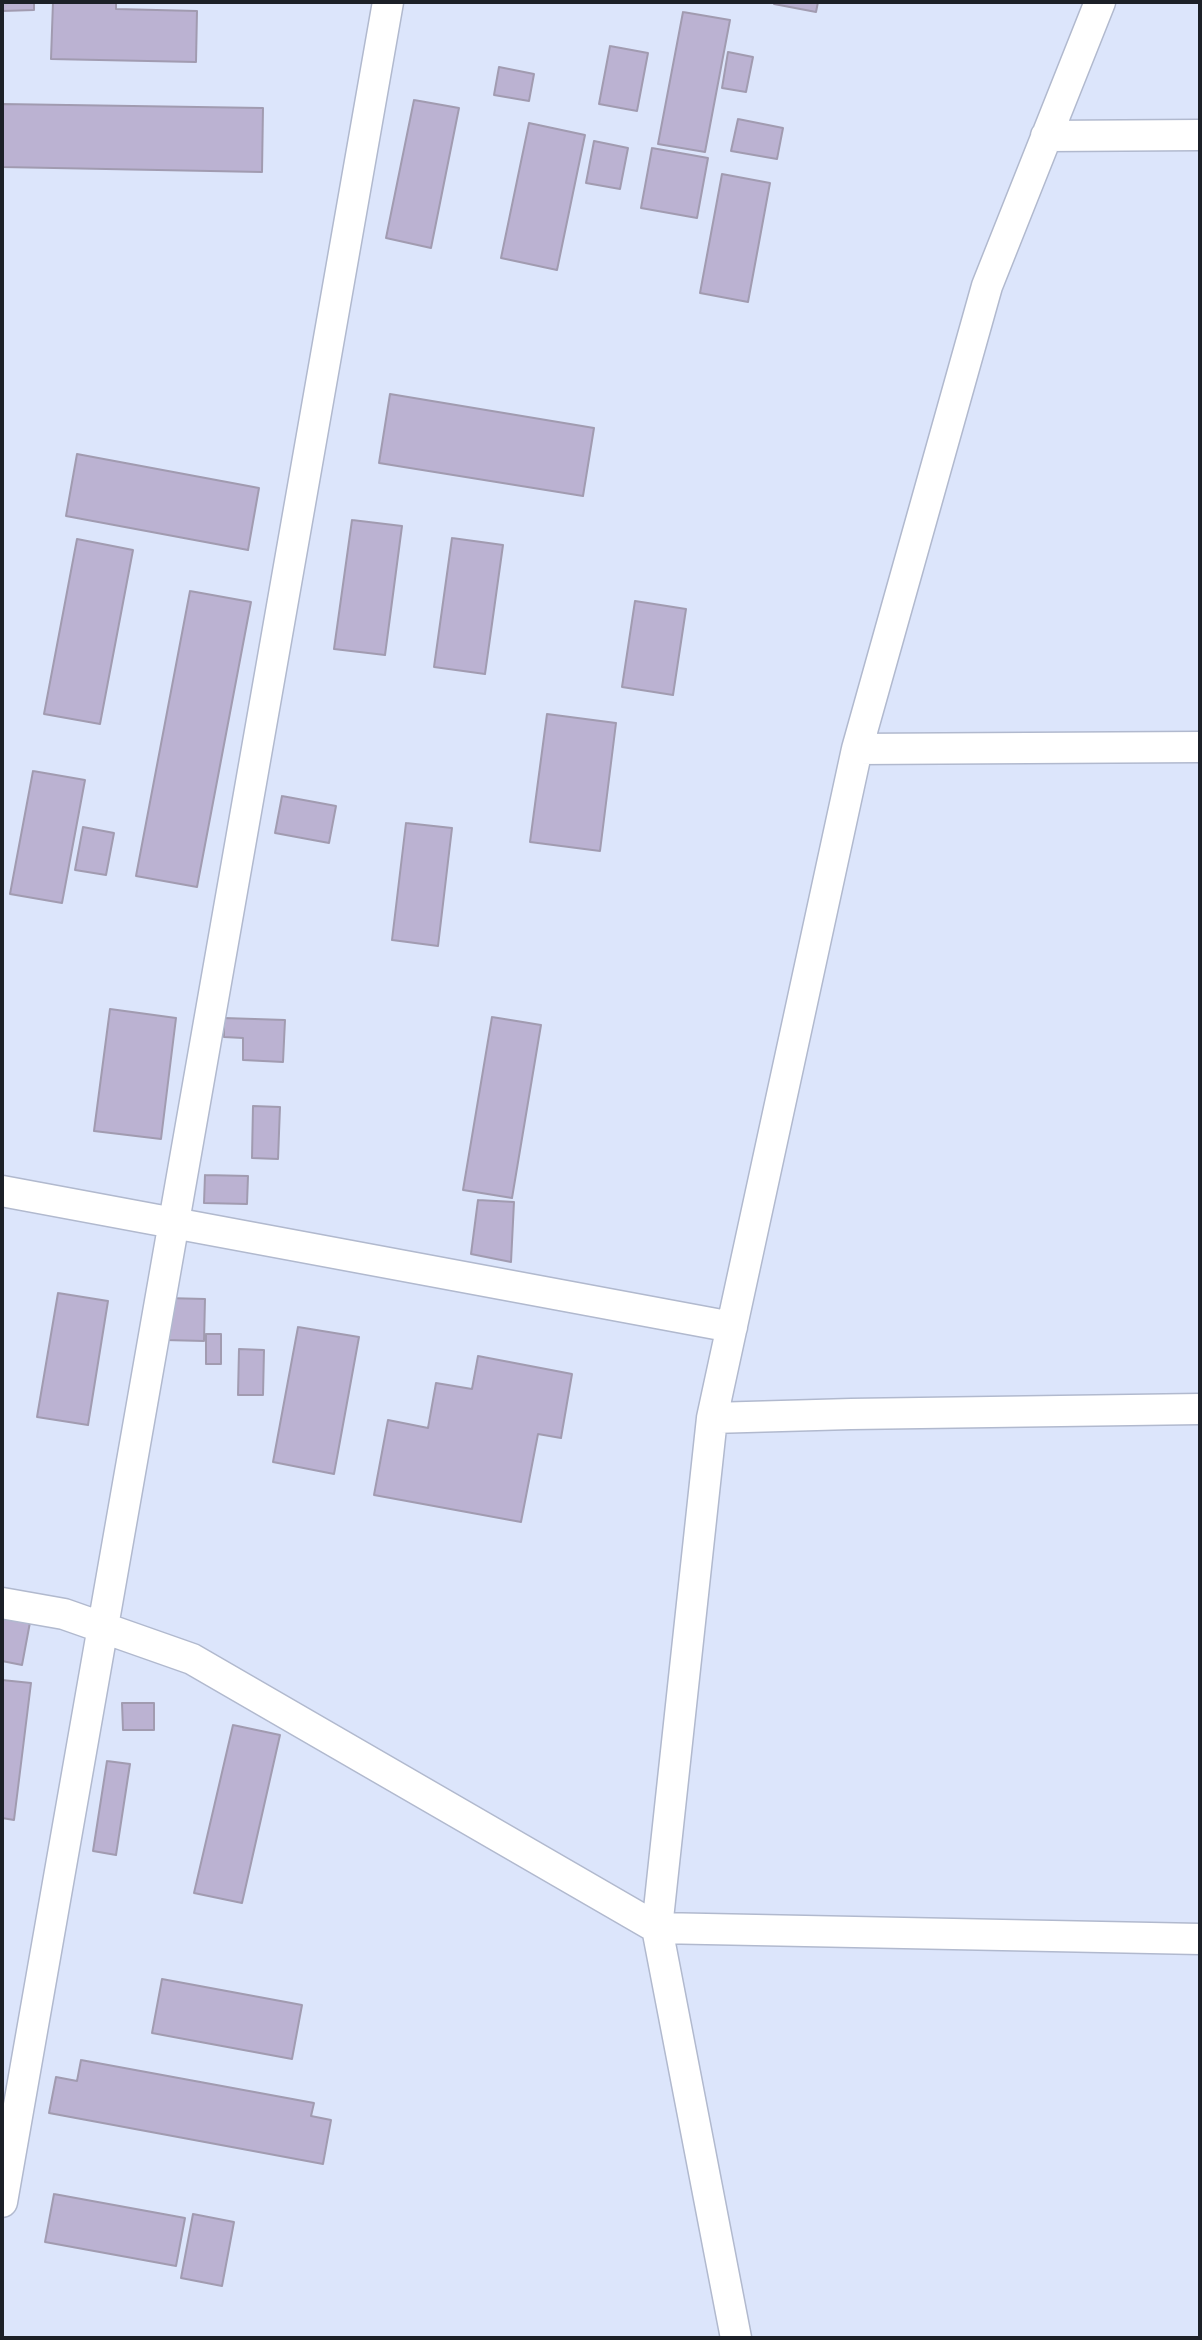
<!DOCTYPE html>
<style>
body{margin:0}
#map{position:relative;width:1202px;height:2340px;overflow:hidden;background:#dce5fb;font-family:Bitter,serif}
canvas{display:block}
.frame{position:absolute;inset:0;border:4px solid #1c2027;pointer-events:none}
</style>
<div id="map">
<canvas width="1202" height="2340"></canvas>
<div class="frame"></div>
</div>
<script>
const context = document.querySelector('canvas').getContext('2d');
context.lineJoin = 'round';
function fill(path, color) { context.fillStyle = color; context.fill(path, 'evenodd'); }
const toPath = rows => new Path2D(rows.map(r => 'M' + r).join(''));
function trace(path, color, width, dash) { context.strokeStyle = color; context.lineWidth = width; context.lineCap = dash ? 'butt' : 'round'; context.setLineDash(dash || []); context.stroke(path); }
const building = toPath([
 [2,2,34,2,34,10,2,11,2,2],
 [53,2,116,2,116,9,197,11,196,62,51,59,53,2],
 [775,2,818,2,816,12,774,4,775,2],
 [683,12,730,20,705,152,658,144,683,12],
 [610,46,648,53,637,111,599,104,610,46],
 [728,52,753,57,746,92,722,88,728,52],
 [499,67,534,74,529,101,494,95,499,67],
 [414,100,459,108,431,248,386,238,414,100],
 [2,104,263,108,262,172,2,167,2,104],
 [738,119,783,128,777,159,731,151,738,119],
 [529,123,585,135,557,270,501,258,529,123],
 [594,141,628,148,620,189,586,183,594,141],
 [652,148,708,158,697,218,641,208,652,148],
 [722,174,770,183,748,302,700,293,722,174],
 [390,394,594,428,583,496,379,463,390,394],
 [77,454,259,488,248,550,66,516,77,454],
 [352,520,402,526,385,655,334,649,352,520],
 [452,538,503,545,485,674,434,667,452,538],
 [77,539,133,550,100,724,44,714,77,539],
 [190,591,251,602,197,887,136,876,190,591],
 [635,601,686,609,673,695,622,687,635,601],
 [547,714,616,723,600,851,530,842,547,714],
 [33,771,85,780,62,903,10,894,33,771],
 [282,796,336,806,329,843,275,833,282,796],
 [406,823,452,828,438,946,392,940,406,823],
 [83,827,114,833,106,875,75,870,83,827],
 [110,1009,176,1018,161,1139,94,1131,110,1009],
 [492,1017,541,1025,512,1198,463,1190,492,1017],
 [224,1018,285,1020,283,1062,243,1060,243,1038,224,1037,224,1018],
 [253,1106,280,1107,278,1159,252,1158,253,1106],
 [205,1175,248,1176,247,1204,204,1203,205,1175],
 [478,1200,514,1202,511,1262,471,1254,478,1200],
 [58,1293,108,1301,88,1425,37,1417,58,1293],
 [166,1298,205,1299,204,1341,165,1340,166,1298],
 [298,1327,359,1337,334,1474,273,1462,298,1327],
 [206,1334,221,1334,221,1364,206,1364,206,1334],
 [239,1349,264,1350,263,1395,238,1395,239,1349],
 [478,1356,572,1374,561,1438,538,1434,521,1522,374,1495,388,1420,428,1428,436,1383,472,1389,478,1356],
 [2,1612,31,1617,22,1665,2,1661,2,1612],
 [2,1680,31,1683,14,1820,2,1818,2,1680],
 [122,1703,154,1703,154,1730,123,1730,122,1703],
 [233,1725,280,1735,242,1903,194,1893,233,1725],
 [107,1761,130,1764,116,1855,93,1851,107,1761],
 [162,1979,302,2005,292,2059,152,2033,162,1979],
 [81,2060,314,2103,311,2116,331,2120,323,2164,49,2113,56,2077,77,2081,81,2060],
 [54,2194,185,2218,176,2266,45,2242,54,2194],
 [193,2214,234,2222,222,2286,181,2278,193,2214]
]);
const street = toPath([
 [1046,136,1200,135],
 [857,749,1200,747],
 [2,1191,732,1327],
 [712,1418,851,1414,1200,1409],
 [2,1603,64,1614,192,1659,657,1928,1200,1939],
 [2,2202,388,2],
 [736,2338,657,1928,712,1418,857,749,987,286,1100,2]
]);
fill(building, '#bbb2d2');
trace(building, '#a19bb0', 2);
trace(street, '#b1b9ce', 33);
trace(street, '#fff', 30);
</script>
